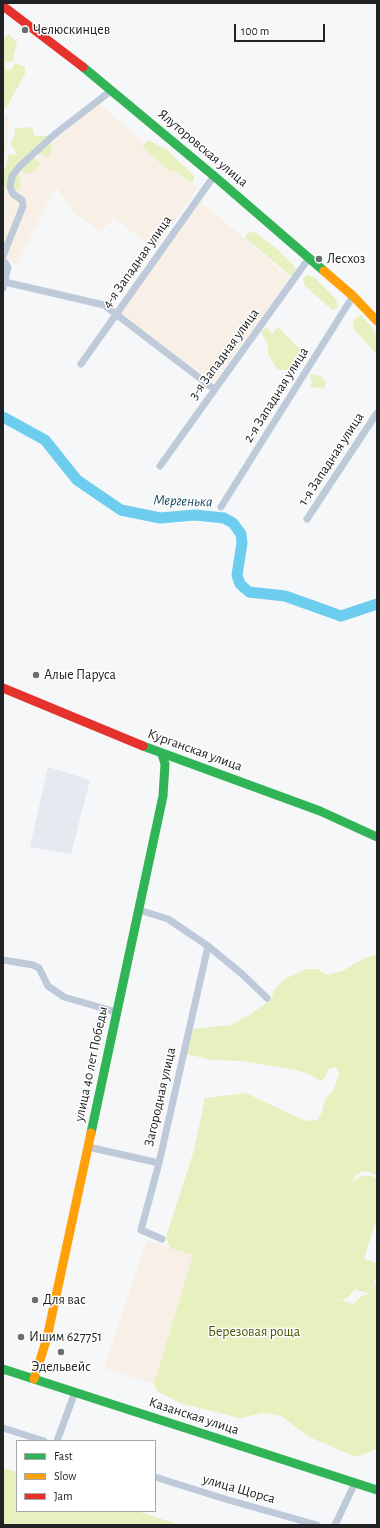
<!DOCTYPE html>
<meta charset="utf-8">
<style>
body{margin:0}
#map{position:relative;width:380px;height:1528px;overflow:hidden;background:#f5f7f9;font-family:"Alegreya Sans",sans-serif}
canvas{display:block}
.frame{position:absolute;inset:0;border:4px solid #212223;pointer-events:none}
.legend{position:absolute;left:16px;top:1440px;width:140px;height:72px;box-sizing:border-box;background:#fff;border:1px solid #a6a7a7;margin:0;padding:5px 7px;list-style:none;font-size:12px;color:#212223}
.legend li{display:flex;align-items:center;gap:8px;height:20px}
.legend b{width:20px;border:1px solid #a6a7a7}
.scale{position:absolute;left:234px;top:24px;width:91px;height:18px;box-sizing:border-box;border:2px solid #212223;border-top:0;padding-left:5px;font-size:12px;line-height:14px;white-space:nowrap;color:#212223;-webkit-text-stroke:3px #fff;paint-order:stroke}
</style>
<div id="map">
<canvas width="380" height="1528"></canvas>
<div class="frame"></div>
<ul class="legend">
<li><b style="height:5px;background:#30b455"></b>Fast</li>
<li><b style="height:5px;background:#ff9f0a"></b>Slow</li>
<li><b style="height:5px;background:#e5322d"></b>Jam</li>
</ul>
<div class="scale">100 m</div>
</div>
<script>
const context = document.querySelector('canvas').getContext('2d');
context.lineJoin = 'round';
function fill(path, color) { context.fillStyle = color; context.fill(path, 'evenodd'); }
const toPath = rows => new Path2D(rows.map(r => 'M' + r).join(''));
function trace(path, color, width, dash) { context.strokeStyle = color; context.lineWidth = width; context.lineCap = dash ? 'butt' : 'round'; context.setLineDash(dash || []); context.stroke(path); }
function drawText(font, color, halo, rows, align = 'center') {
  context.font = font + ' "Alegreya Sans",sans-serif'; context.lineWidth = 3; context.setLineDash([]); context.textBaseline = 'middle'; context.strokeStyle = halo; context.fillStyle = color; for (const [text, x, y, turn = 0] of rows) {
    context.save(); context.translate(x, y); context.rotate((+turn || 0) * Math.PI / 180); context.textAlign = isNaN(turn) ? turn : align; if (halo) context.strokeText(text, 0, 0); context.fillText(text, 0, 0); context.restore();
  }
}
const industrial = toPath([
 [99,104,198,188,155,248,114,219,100,231,74,213,56,187,17,264,4,258,24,207,12,189,21,173,63,133],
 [3,114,9,116,8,142,3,165,7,191,20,201,21,207,3,251],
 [200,201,290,278,214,383,120,314],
 [147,1240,193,1255,154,1384,104,1368]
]);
const built = toPath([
 [48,767,90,780,71,854,30,847]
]);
const green = toPath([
 [8,34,17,42,13,61,5,63,5,69,11,70,15,63,25,67,25,74,6,108,3,107,3,39],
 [32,127,34,136,48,136,52,147,49,157,37,153,34,158,41,165,28,174,18,170,21,187,13,192,3,185,3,172,6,167,8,155,17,154,10,143,15,135,14,129],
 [148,140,167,150,194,176,193,182,186,180,175,170,170,172,142,146],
 [253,231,277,249,296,268,292,277,245,238,247,234],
 [307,275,315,278,336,299,338,307,332,310,304,285,303,278],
 [361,315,377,334,377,355,353,328,354,320],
 [267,327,272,334,278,327,302,351,293,372,277,369,268,354,268,345,261,331],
 [310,374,321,376,326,383,324,388,310,387,312,382],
 [377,954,377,1176,370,1172,362,1171,355,1176,352,1183,357,1178,364,1176,371,1176,377,1179,377,1217,364,1259,377,1263,377,1275,372,1289,377,1281,377,1449,356,1457,309,1437,281,1416,264,1413,240,1418,183,1404,158,1392,154,1384,193,1255,170,1248,166,1237,194,1150,205,1098,246,1093,305,1121,317,1120,322,1112,325,1099,333,1091,339,1074,336,1067,328,1069,325,1078,320,1081,311,1075,296,1070,242,1061,212,1060,187,1054,193,1029,230,1025,250,1015,270,1000,275,989,285,979,306,969,317,969,328,975,342,971,365,958],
 [355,1289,370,1294,361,1296,354,1304,335,1299,343,1300,350,1295],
 [3,1468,17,1472,17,1511,137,1511,180,1525,3,1525]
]);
const river = toPath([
 [3,417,45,440,77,480,121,510,160,518,195,515,224,518,233,523,241,534,242,543,237,575,240,584,249,592,285,596,341,616,377,604]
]);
const street = toPath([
 [3,256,23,206,22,200,13,194,10,187,12,176,20,166,55,134,112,90],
 [3,260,8,267,3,288],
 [5,282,104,305,214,389],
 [81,364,214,176],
 [160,466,309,258],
 [221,507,353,296],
 [307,519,377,413],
 [139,910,168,919,208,946,242,974,267,998],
 [3,960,33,965,39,968,48,986,64,997,116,1012],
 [88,1147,159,1163],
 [162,1239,141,1230,159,1163,208,946],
 [3,1428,44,1441],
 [57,1441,75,1392],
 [155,1477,225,1499,317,1525],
 [335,1525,355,1483]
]);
const fast = toPath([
 [83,67,214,176,324,271],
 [143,746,320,811,377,837],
 [91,1133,163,796,165,764,162,754],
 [3,1369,377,1490]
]);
const slow = toPath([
 [324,271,353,296,377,321],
 [34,1379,47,1338,91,1133]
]);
const jam = toPath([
 [3,6,83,67],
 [3,688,143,746]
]);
const markers = [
 [25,30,4,"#6b6d6e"],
 [319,259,4,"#6b6d6e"],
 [36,675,4,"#6b6d6e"],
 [35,1300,4,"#6b6d6e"],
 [21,1337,4,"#6b6d6e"],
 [61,1352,4,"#6b6d6e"]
];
const poiNames = [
 ["Челюскинцев",33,30],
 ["Лесхоз",327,259],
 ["Алые Паруса",44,675],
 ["Для вас",43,1300],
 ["Ишим 627751",29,1337],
 ["Эдельвейс",61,1367,"center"]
];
const streetNames = [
 ["Ялуторовская улица",203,148,40],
 ["4-я Западная улица",137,262,-55],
 ["3-я Западная улица",224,354,-54],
 ["2-я Западная улица",276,395,-58],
 ["1-я Западная улица",331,459,-57],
 ["Курганская улица",195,750,20],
 ["улица 40 лет Победы",91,1064,-78],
 ["Загородная улица",160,1097,-77],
 ["Казанская улица",194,1416,18],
 ["улица Щорса",239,1489,16]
];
const parkNames = [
 ["Березовая роща",254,1332]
];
const waterNames = [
 ["Мергенька",183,501,2]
];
fill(industrial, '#f8f0e7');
fill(built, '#e4eaef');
fill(green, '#e7f0bf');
trace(river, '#6dcdee', 11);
trace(street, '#bec9da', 7);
trace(fast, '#30b455', 9);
trace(slow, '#ff9f0a', 9);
trace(jam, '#e5322d', 9);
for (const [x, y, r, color] of markers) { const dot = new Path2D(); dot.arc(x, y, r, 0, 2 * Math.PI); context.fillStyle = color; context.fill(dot); trace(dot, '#fff', 1.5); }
drawText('14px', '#212223', '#fff', poiNames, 'left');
drawText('14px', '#212223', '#fff', streetNames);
drawText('14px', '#4a5302', '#fff', parkNames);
drawText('italic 15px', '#174d60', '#fff', waterNames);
</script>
